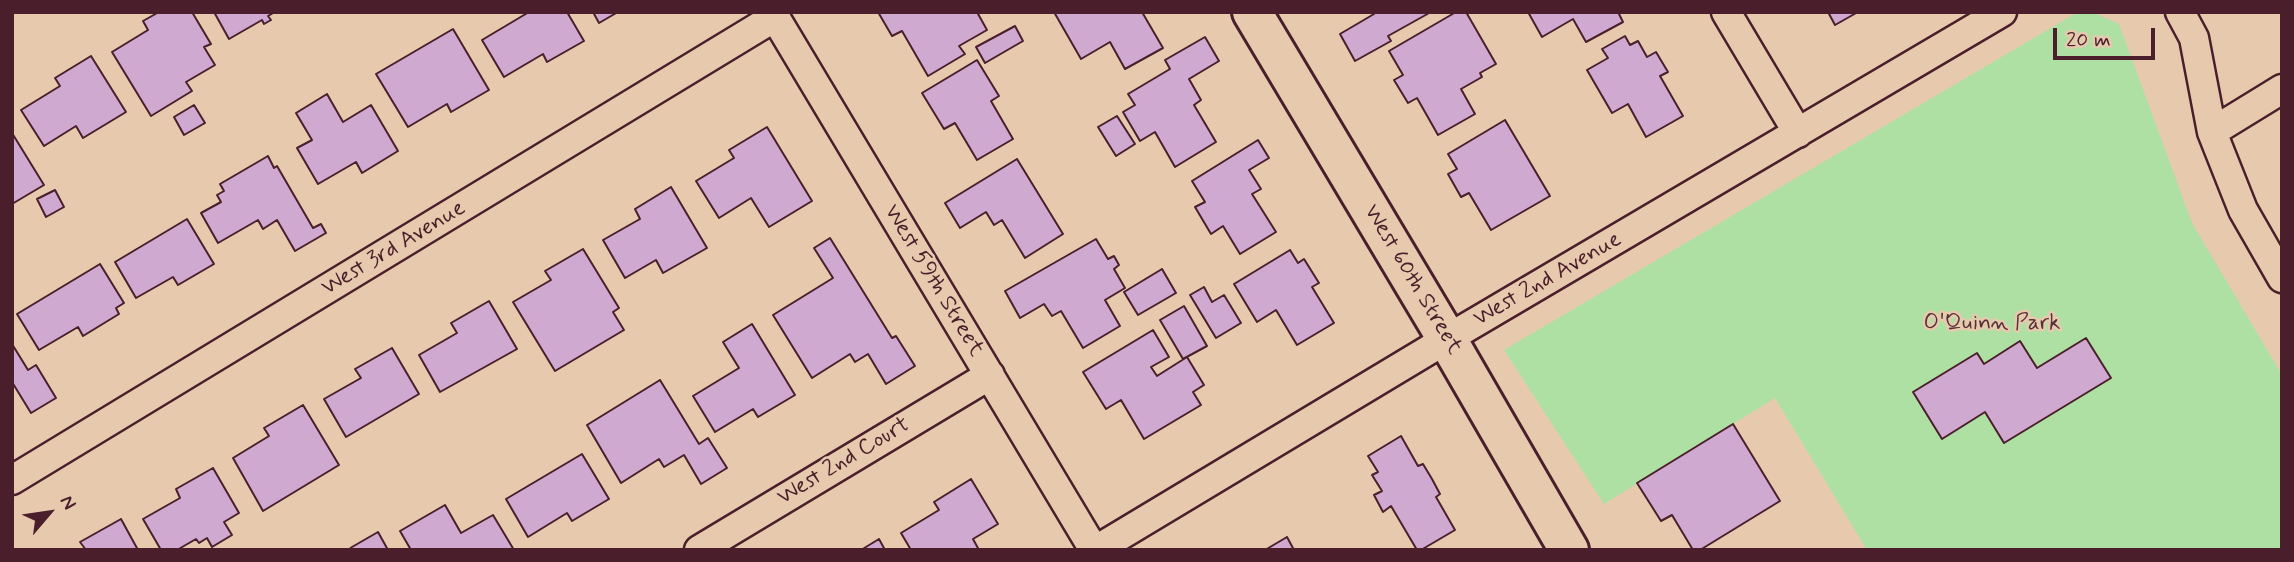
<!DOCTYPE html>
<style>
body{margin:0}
#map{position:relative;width:2294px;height:562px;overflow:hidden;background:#e7caae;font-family:Mynerve,sans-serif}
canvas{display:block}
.frame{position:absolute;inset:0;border:14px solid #4a1f2b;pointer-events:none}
.north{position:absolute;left:14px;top:478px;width:70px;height:70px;-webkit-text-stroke:5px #e7caae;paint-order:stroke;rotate:61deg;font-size:19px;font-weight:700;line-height:28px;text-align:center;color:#4a1f2b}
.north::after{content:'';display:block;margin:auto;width:24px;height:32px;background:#4a1f2b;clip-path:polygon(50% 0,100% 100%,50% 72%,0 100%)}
.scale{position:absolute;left:2053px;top:28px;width:102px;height:32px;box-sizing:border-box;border:4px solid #4a1f2b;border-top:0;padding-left:9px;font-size:21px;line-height:24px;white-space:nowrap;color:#4a1f2b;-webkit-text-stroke:5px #e7caae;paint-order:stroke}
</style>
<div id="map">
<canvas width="2294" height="562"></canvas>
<div class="frame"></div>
<div class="north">N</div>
<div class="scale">20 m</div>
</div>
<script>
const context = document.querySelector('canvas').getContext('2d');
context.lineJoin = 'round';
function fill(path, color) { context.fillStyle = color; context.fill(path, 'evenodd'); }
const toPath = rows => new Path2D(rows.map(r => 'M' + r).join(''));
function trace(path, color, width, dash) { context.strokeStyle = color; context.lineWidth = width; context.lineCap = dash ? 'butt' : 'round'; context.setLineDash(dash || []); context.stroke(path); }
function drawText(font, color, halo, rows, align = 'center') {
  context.font = font + ' Mynerve,sans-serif'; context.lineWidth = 5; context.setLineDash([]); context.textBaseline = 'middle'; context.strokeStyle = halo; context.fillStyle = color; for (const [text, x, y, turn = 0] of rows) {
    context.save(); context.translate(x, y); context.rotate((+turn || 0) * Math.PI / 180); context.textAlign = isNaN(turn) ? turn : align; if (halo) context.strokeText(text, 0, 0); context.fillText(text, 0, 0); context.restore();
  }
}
const green = toPath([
 [2078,12,2092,12,2119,24,2192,223,2282,375,2282,550,1867,550,1775,398,1604,504,1504,350]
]);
const building = toPath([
 [159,12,192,12,211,44,204,47,215,65,186,82,192,91,151,116,112,52,148,30,143,21,159,12],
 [214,12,275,12,268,16,271,20,264,24,262,20,229,39,214,12],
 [529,12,567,12,584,41,547,62,543,54,504,77,482,40,529,12],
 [593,12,618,12,599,23,593,12],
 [878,12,977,12,987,30,959,46,965,54,928,76,902,31,892,36,878,12],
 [1054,12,1142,12,1163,48,1125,69,1110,42,1081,59,1054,12],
 [1372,12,1431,12,1388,36,1391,41,1355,61,1340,34,1374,14,1372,12],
 [1456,12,1466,12,1496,64,1480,73,1482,77,1461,89,1475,114,1438,135,1417,98,1408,103,1394,80,1403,75,1389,51,1456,12],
 [1528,12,1618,12,1623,22,1586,42,1573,19,1542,37,1528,12],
 [1828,12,1858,12,1835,25,1828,12],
 [1015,26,1023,41,985,63,976,47,1015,26],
 [453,29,489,90,451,112,447,104,408,127,376,74,453,29],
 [1625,36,1630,45,1638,41,1647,57,1656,52,1668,72,1660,76,1683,116,1646,137,1628,104,1612,113,1587,70,1608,58,1602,49,1625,36],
 [1205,37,1219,61,1189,79,1201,100,1194,105,1216,142,1175,167,1155,132,1140,141,1123,112,1135,105,1128,94,1170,69,1165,60,1205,37],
 [91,56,126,112,83,138,76,126,44,146,21,110,60,86,55,78,91,56],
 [977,60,999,96,991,101,1013,139,977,160,955,123,944,129,922,93,977,60],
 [327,94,343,122,371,105,398,151,362,173,356,162,318,184,297,148,312,140,296,113,327,94],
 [194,105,205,123,184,135,174,117,194,105],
 [1117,116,1135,144,1116,156,1098,127,1117,116],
 [1505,120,1550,196,1491,230,1469,193,1461,197,1448,174,1457,169,1448,154,1505,120],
 [767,127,812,201,769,227,751,198,719,218,696,181,734,158,729,150,767,127],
 [12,133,44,185,12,204,12,133],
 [1258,140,1269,158,1249,170,1261,189,1252,194,1276,232,1240,254,1223,226,1211,234,1195,207,1205,202,1192,181,1258,140],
 [268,156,274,168,277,166,313,228,321,224,326,233,295,251,277,220,263,229,258,220,218,243,201,213,221,202,217,195,224,191,220,184,268,156],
 [1017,159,1063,234,1025,258,1002,220,994,225,986,212,960,228,945,203,1017,159],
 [671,187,707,248,663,273,656,260,625,278,603,240,640,219,635,209,671,187],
 [55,190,64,207,46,217,37,199,55,190],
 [187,219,214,264,178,285,173,277,136,298,115,262,187,219],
 [830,238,892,338,896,336,915,366,886,384,868,354,855,362,850,354,812,378,773,315,833,278,814,248,830,238],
 [1096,239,1108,259,1114,256,1119,265,1114,269,1125,288,1105,300,1120,326,1083,348,1061,311,1052,316,1044,304,1020,318,1005,291,1096,239],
 [583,249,619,308,613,312,624,330,555,371,513,302,551,280,545,271,583,249],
 [1290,250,1298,263,1304,259,1319,283,1312,287,1334,323,1297,345,1276,310,1257,322,1234,284,1290,250],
 [100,264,124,303,116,308,119,314,83,336,78,327,39,350,17,314,100,264],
 [1162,269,1176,293,1138,315,1124,292,1162,269],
 [1204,287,1212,302,1224,295,1241,323,1216,338,1190,295,1204,287],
 [489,301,517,349,440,392,419,355,457,333,451,323,489,301],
 [1184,306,1207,346,1183,359,1160,320,1184,306],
 [752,324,795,395,758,417,753,409,715,432,693,396,739,368,723,342,752,324],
 [1153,330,1169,357,1151,367,1157,376,1187,357,1204,385,1193,392,1201,405,1144,439,1121,400,1106,409,1083,372,1153,330],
 [2086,338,2111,378,2004,443,1985,412,1942,439,1913,392,1977,353,1984,364,2020,341,2037,368,2086,338],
 [12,344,28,370,36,365,56,398,31,413,12,382,12,344],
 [392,348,419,394,346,437,324,399,361,378,355,369,392,348],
 [660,380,699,444,708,438,727,468,701,484,684,455,664,467,659,459,621,483,587,425,660,380],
 [303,405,339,465,263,511,233,458,269,436,264,428,303,405],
 [1733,424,1780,501,1700,550,1693,550,1672,515,1661,521,1637,483,1733,424],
 [1401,436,1418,466,1423,464,1432,479,1440,494,1436,497,1455,530,1421,550,1417,550,1391,506,1383,512,1374,495,1382,491,1372,475,1378,472,1368,456,1401,436],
 [582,454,609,499,572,521,567,513,528,537,506,499,582,454],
 [213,468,239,513,224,522,232,535,212,547,207,538,199,543,196,539,177,550,161,550,143,519,180,498,176,489,213,468],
 [971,479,998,524,973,539,979,550,911,550,901,533,939,510,934,502,971,479],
 [445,505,461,533,493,515,514,550,411,550,400,531,445,505],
 [121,519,138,550,86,550,80,542,121,519],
 [378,532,388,550,348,550,352,547,378,532],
 [1287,537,1294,550,1265,550,1287,537],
 [879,539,885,550,861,550,879,539]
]);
const street = toPath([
 [772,12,1094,550],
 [1726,12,1798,133],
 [2180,12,2194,38,2212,132,2243,210,2282,278],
 [2212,132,2282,89],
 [12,480,775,17],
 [699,550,990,375],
 [1096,550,1447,339,2002,12]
]);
const secondary = toPath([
 [1252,12,1447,339,1569,550]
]);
const streetNames = [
 ["West 3rd Avenue",394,249,-31],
 ["West 60th Street",1412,280,59],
 ["West 2nd Avenue",1548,280,-30],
 ["West 59th Street",933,281,59],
 ["West 2nd Court",844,462,-31]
];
const parkNames = [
 ["O'Quinn Park",1992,324]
];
fill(green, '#ade0a2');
fill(building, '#d0a9d1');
trace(building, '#4a1f2b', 2);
trace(street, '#4a1f2b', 33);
trace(secondary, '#4a1f2b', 44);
trace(street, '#e7caae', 28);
trace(secondary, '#e7caae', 38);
drawText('23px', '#4a1f2b', '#e7caae', streetNames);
drawText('23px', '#543237', '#e7caae', parkNames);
</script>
